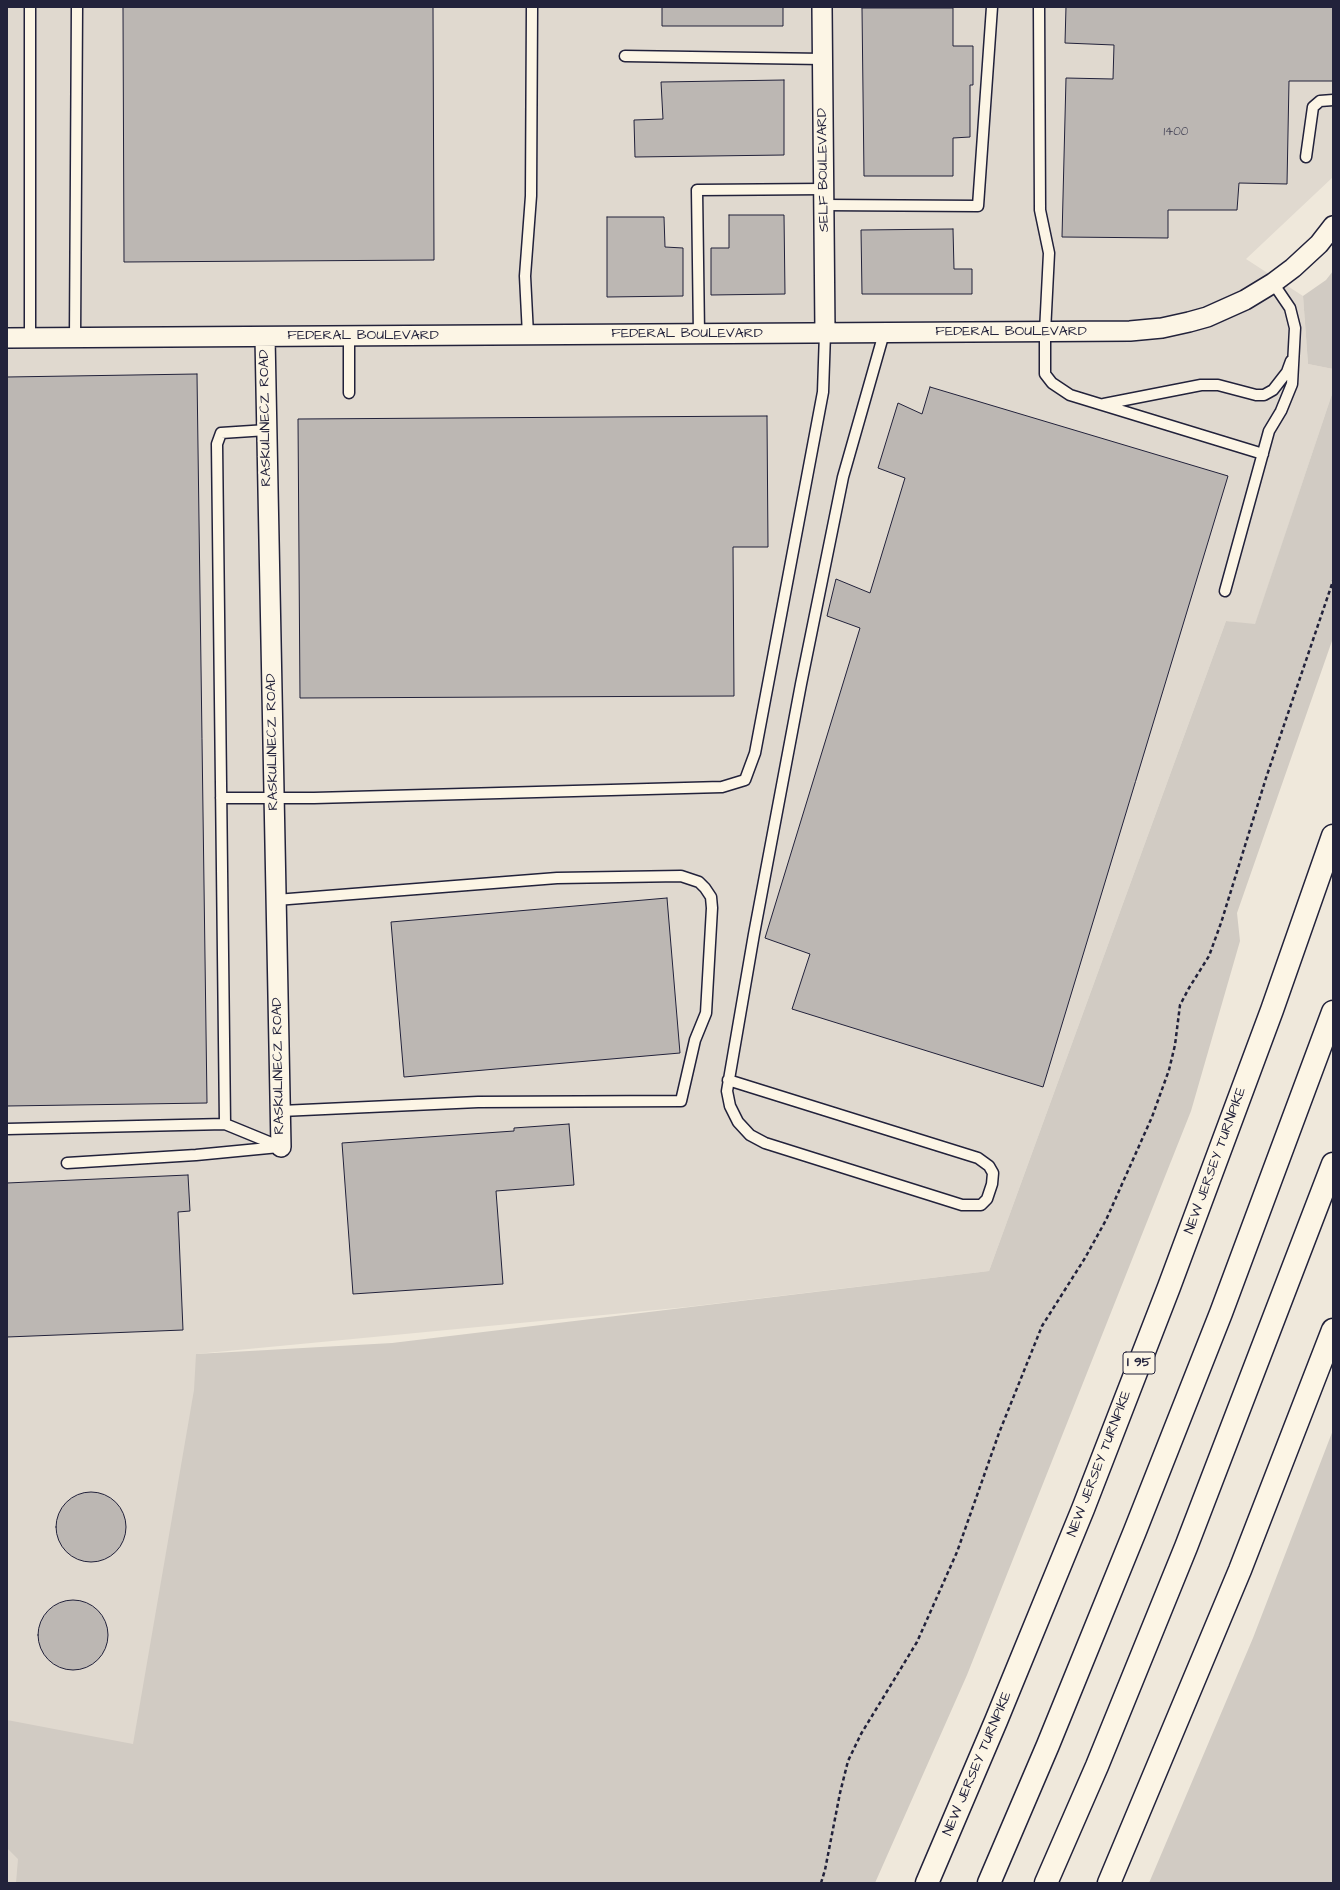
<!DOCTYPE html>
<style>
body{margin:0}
#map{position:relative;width:1340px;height:1890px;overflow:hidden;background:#efe8db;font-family:"Architects Daughter",sans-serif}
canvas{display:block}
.frame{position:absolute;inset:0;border:8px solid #22223b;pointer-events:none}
</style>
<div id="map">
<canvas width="1340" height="1890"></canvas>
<div class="frame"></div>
</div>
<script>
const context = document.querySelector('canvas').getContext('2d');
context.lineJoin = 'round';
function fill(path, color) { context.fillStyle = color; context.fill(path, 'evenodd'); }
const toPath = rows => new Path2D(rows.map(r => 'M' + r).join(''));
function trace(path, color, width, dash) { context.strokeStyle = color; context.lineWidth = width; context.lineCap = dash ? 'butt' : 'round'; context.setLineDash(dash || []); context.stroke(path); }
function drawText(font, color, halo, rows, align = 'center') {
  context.font = font + ' "Architects Daughter",sans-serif'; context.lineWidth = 4; context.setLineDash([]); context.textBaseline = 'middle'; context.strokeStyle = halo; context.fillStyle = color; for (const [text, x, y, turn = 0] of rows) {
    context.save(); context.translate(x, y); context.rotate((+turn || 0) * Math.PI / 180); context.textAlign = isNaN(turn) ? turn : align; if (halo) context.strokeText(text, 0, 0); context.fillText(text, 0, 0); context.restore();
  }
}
const built = toPath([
 [7,7,1333,7,1333,177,1246,259,1303,296,1308,364,1333,369,1333,391,1255,625,1226,621,989,1271,687,1307,196,1354,196,1363,491,1883,7,1883]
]);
const green = toPath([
 [1333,271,1333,369,1308,364,1303,296,1326,280],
 [1333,391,1333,638,1237,913,1240,941,1191,1111,967,1675,875,1883,16,1883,18,1859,7,1848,7,1720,133,1744,194,1390,196,1354,392,1343,989,1271,1226,621,1255,624],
 [1333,1430,1333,1883,1149,1883,1253,1638]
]);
const building = toPath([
 [123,7,433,7,434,260,124,262,123,7],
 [662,7,783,7,783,26,662,26,662,7],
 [1066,7,1333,7,1333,81,1289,81,1287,184,1239,183,1237,210,1168,210,1168,238,1062,237,1066,78,1113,79,1114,45,1065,43,1066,7],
 [862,8,953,8,953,46,973,46,973,85,970,85,970,137,953,138,953,176,864,176,862,8],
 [784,80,784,155,635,157,634,120,663,119,661,82,784,80],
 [729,215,784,215,785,294,711,295,711,248,729,248,729,215],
 [607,217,664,217,665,247,683,248,683,296,607,297,607,217],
 [953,229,954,269,972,269,972,294,862,294,861,230,953,229],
 [197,374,207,1103,7,1106,7,377,197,374],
 [930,387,1228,476,1043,1087,792,1009,810,954,765,938,860,628,827,616,836,579,870,593,905,478,878,468,898,403,922,414,930,387],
 [767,416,768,547,733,547,734,696,300,698,298,419,767,416],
 [667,898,680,1053,404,1077,391,922,667,898],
 [569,1124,574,1185,496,1191,503,1284,353,1294,342,1143,514,1131,514,1128,569,1124],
 [188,1175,190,1211,178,1212,183,1330,7,1337,7,1183,188,1175],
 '56 1527a35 35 0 1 1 70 0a35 35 0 1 1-70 0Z',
 '38 1635a35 35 0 1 1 70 0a35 35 0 1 1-70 0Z'
]);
const path = toPath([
 [821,1883,825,1870,840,1793,848,1761,861,1734,917,1642,957,1552,999,1433,1042,1326,1085,1258,1106,1220,1152,1117,1169,1070,1175,1045,1180,1005,1189,988,1209,956,1221,923,1266,778,1333,581]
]);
const service = toPath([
 [30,7,30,338],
 [1039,7,1040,210,1049,253,1045,332,1045,374,1052,383,1070,395,1263,454],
 [625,56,823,59],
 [1306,157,1313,107,1320,101,1333,100],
 [824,205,978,206,992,7],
 [699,334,697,190,824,189],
 [528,335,525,276,531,196,532,7],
 [349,336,349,393],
 [75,338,77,7],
 [1104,404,1201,385,1218,385,1256,395,1264,395,1273,390,1287,372,1291,361],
 [1225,591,1269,431,1281,411,1292,384,1295,328,1290,308,1273,283],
 [221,798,314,798,722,787,745,780,755,753,823,392,825,333],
 [276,900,557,878,681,876,699,882,705,888,711,897,712,908,706,1013,695,1040,681,1101,478,1102,281,1111],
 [728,1080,978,1158,989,1166,993,1173,992,1184,987,1199,981,1205,962,1205,765,1143,750,1135,738,1122,730,1106,727,1091,754,934,801,684,843,477,884,333],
 [225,1124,217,444,221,433,267,430],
 [7,1129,225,1124,281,1147],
 [67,1163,196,1155,279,1147]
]);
const minor = toPath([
 [822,7,825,333],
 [265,337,281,1147],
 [7,338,1130,331,1162,328,1189,322,1207,317,1245,300,1273,283,1293,268,1319,244,1333,226]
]);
const motorway = toPath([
 [927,1883,996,1721,1083,1509,1169,1287,1272,1010,1333,836],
 [989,1883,1048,1745,1135,1531,1221,1313,1333,1012],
 [1046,1883,1097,1766,1186,1547,1333,1164],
 [1109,1883,1240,1570,1333,1330]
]);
const numberNames = [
 ["1400",1176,132]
];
const shields = [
 [1139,1363,32]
];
const shieldNames = [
 ["I 95",1139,1363]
];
const streetNames = [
 ["SELF BOULEVARD",824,170,-91],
 ["FEDERAL BOULEVARD",1011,332],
 ["FEDERAL BOULEVARD",687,334],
 ["FEDERAL BOULEVARD",363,336],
 ["RASKULINECZ ROAD",266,418,-91],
 ["RASKULINECZ ROAD",273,742,-91],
 ["RASKULINECZ ROAD",279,1066,-91],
 ["NEW JERSEY TURNPIKE",1216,1161,-70],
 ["NEW JERSEY TURNPIKE",1100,1464,-69],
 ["NEW JERSEY TURNPIKE",978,1764,-67]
];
fill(built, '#e0d9cf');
fill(green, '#d1cbc3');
fill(building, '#bcb7b3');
trace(building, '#22223b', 1);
trace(service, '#22223b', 13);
trace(minor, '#22223b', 22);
trace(motorway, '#22223b', 25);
trace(path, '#22223b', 2.5, [4, 3]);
trace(service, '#fcf5e5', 10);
trace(minor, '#fcf5e5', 19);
trace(motorway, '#fcf5e5', 22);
drawText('12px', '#484759', null, numberNames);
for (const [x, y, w] of shields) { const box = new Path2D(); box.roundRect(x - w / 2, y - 11, w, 22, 3); context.fillStyle = '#fcf5e5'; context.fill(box); trace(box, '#22223b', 1); }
drawText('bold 13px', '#22223b', null, shieldNames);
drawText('14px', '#22223b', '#fcf5e5', streetNames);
</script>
